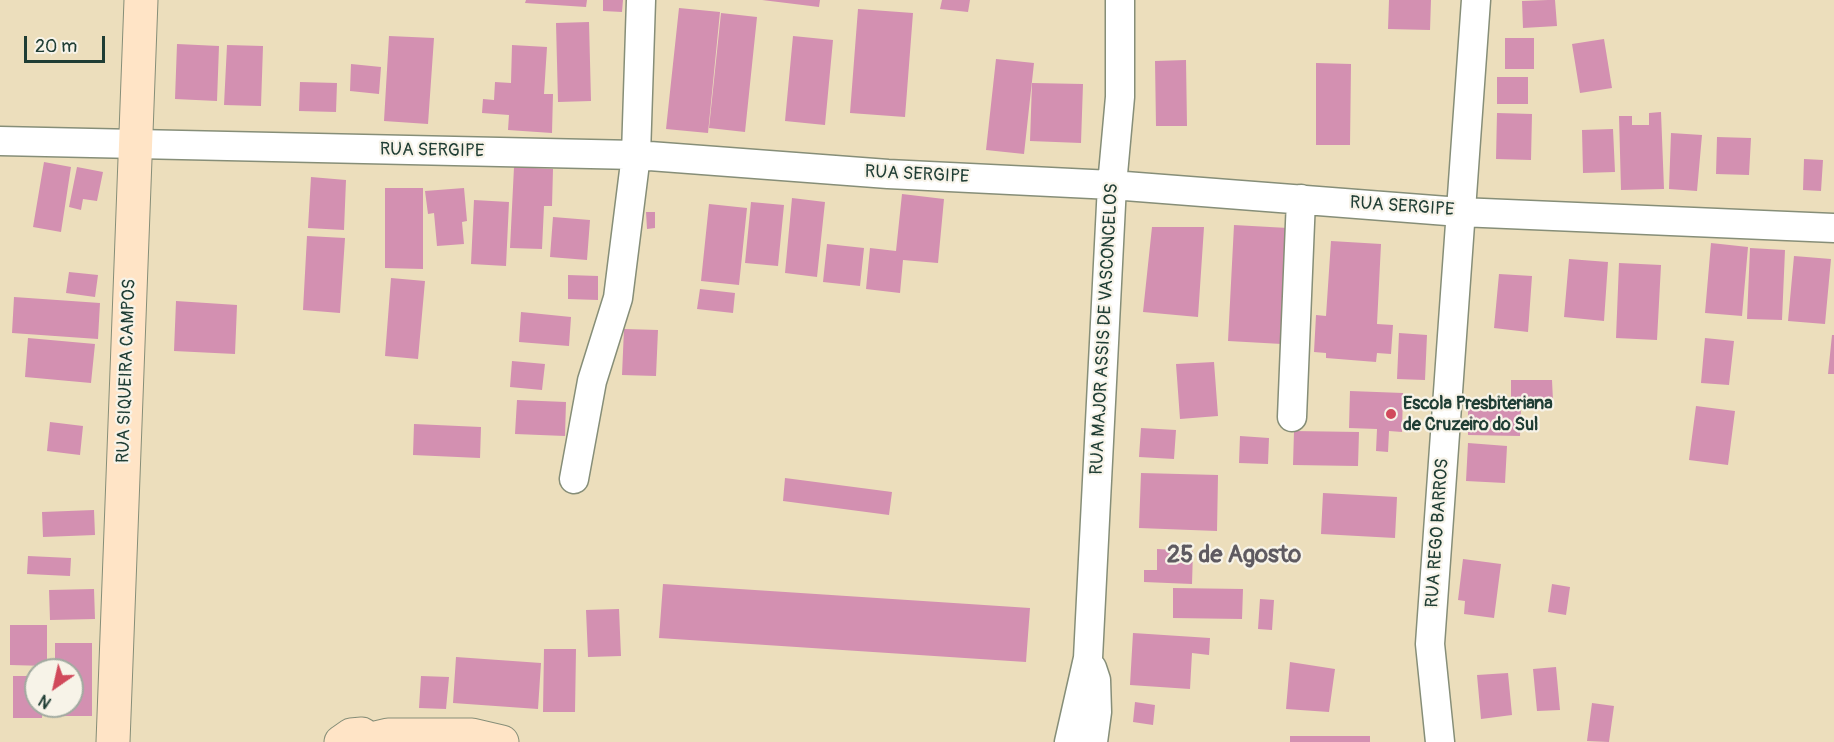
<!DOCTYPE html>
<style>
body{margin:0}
#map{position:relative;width:1834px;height:742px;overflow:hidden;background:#ecdebc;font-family:Pangolin,sans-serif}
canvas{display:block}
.north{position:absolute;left:24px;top:658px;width:60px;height:60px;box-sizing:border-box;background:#f7f3e8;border:2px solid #a1aaa0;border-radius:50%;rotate:214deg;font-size:16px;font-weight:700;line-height:24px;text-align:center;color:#1f3d34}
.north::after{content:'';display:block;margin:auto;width:21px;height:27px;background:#d1495b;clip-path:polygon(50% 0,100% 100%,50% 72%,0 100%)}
.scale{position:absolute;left:24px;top:36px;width:81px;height:27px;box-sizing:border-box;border:3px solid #1f3d34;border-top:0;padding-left:8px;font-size:18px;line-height:21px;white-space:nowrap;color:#1f3d34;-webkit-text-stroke:4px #f7f3e8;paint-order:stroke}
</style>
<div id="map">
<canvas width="1834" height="742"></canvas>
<div class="north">N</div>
<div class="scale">20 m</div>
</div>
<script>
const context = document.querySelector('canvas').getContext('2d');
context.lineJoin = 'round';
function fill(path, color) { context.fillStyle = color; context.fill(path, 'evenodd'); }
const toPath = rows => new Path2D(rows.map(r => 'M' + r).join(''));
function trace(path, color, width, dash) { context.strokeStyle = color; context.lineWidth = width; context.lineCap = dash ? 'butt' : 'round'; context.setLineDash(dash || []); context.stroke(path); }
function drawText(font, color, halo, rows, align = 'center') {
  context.font = font + ' Pangolin,sans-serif'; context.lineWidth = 4.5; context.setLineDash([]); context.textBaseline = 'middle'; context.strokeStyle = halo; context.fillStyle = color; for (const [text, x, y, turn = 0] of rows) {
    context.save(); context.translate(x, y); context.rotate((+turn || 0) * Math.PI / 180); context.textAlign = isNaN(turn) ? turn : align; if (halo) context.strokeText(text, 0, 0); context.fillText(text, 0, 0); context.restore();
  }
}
const building = toPath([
 [526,0,587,0,586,7,525,3],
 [603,0,623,0,622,12,603,11],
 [762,0,820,0,819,7],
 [942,0,970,0,968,12,940,9],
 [1389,0,1431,0,1430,30,1388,29],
 [1548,0,1555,0,1557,26,1523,28,1522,1],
 [679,8,720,12,708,133,666,129],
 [858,9,913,13,905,117,850,113],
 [721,13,757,17,745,132,709,128],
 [589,22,591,101,558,102,556,23],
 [389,36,434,38,428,124,384,121],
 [793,36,833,40,825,125,785,121],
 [1505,38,1534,38,1534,69,1505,69],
 [1604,39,1612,88,1580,93,1572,44],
 [177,44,219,46,217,101,175,99],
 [227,45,263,46,261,106,224,105],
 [512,45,547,47,544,94,553,94,552,133,508,130,509,115,482,113,483,99,494,100,495,82,511,83],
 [996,59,1034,63,1024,154,986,150],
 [1186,60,1187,126,1156,126,1155,61],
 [1316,63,1351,64,1350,145,1316,145],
 [351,64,381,67,379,94,350,91],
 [1497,77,1528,77,1528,104,1497,104],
 [300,82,337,83,336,112,299,111],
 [1032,83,1083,84,1081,143,1030,141],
 [1661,112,1664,189,1621,190,1619,116,1632,116,1632,125,1649,125,1649,113],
 [1497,113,1532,114,1531,160,1496,159],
 [1613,129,1615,172,1583,173,1582,130],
 [1671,133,1702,135,1697,191,1669,189],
 [1717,137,1751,138,1749,175,1716,174],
 [1804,159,1823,160,1821,191,1803,190],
 [44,162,71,167,61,232,33,227],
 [77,167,103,172,97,201,83,199,81,210,69,207],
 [514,167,553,169,552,206,544,206,542,249,510,248],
 [311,177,346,180,344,230,308,228],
 [385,188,423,188,423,269,385,268],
 [464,188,467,221,462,222,464,244,437,246,434,213,428,214,425,191],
 [902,194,944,199,938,263,903,260,900,293,866,289,870,248,896,251],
 [792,198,825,202,817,277,785,273],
 [474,200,509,202,506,266,471,264],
 [751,202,784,205,778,266,745,263],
 [709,204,747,208,739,285,701,281],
 [646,212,655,212,655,228,647,229],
 [553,217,590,220,587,260,550,257],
 [1234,225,1288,228,1282,344,1228,341],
 [1152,227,1204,227,1198,317,1143,312],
 [307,236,345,238,340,313,303,310],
 [1331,241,1381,244,1377,324,1393,325,1391,354,1377,353,1376,362,1326,358,1326,353,1314,352,1316,315,1326,316],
 [1711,243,1748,247,1742,316,1705,313],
 [827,244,864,248,860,286,823,282],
 [1750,248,1785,250,1782,320,1747,319],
 [1794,256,1831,259,1825,324,1788,321],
 [1569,259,1608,262,1604,321,1564,317],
 [1619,263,1661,265,1657,340,1616,338],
 [69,272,98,275,95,297,66,293],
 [1499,274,1532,276,1528,332,1494,328],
 [568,275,598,276,598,300,568,299],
 [391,278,425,281,418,359,385,356],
 [700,289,735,293,733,313,697,309],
 [14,297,100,303,98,339,12,333],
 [176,301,237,305,235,354,174,351],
 [521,312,571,317,569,346,519,342],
 [624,329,658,330,656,376,622,375],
 [1399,333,1427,335,1425,380,1397,379],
 [1832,335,1834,335,1834,374,1828,374],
 [28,338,95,344,91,383,25,377],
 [1705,338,1734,341,1729,385,1701,383],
 [512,361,545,364,542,390,510,387],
 [1214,362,1218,416,1180,419,1176,364],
 [1511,380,1552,380,1553,401,1511,401],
 [1350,391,1403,393,1402,432,1389,431,1388,452,1376,451,1377,429,1349,428],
 [517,400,566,402,565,436,515,434],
 [1468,405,1521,407,1520,436,1468,435],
 [1696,406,1735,411,1728,465,1689,460],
 [50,422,83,426,80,455,47,451],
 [414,424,481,427,480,458,413,455],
 [1141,428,1176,430,1174,459,1139,457],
 [1294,431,1359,432,1358,466,1293,465],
 [1240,436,1269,438,1268,464,1239,463],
 [1468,443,1507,446,1505,483,1466,481],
 [1141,473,1218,475,1217,531,1139,528],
 [785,478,892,492,889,515,783,501],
 [1323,493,1397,497,1395,538,1321,534],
 [94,510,95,535,43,537,42,512],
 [1157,549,1193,551,1192,584,1144,582,1144,570,1157,570],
 [28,556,71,558,70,576,27,574],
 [1463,559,1501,564,1494,618,1464,614,1465,601,1458,600],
 [663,584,1030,608,1026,662,659,638],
 [1552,584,1570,587,1566,615,1548,612],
 [1173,588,1243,589,1242,619,1173,618],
 [94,589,95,619,50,620,49,590],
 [1260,599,1274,600,1272,630,1258,629],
 [619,609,621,656,588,657,586,610],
 [10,625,47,625,47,666,10,665],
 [1133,633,1210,638,1209,655,1192,653,1190,689,1130,685],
 [55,643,92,643,92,716,55,716,55,706,72,706,72,670,55,670],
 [544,649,576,649,575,712,543,712],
 [456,657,541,663,538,709,453,703],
 [1290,662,1335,669,1329,712,1286,709],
 [1556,667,1560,710,1537,711,1533,669],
 [1508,673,1512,715,1481,719,1477,675],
 [13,676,36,676,36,706,42,706,42,718,13,718],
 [421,676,449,677,446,709,419,708],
 [1135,702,1155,705,1153,725,1133,722],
 [1592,703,1614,706,1609,742,1587,741],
 [1290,736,1370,736,1370,742,1290,742]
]);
const street = toPath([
 [0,141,636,155,888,174,1112,185,1460,212,1834,228],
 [1292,417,1301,199],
 [574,479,592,381,618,298,636,155,641,0],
 [1092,668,1096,680,1097,712,1093,742],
 [1069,742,1088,658,1112,185,1120,97,1120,0],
 [1440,742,1430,644,1476,0]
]);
const secondary = toPath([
 [371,739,388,735,472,735,502,742],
 [113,742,141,0],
 [341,742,351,735,362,734,373,742]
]);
const markers = [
 [1391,414,6,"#d1495b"]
];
const streetNames = [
 ["RUA SERGIPE",432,151,1],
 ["RUA SERGIPE",917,175,3],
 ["RUA SERGIPE",1402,207,4],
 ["RUA MAJOR ASSIS DE VASCONCELOS",1105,329,-87],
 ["RUA SIQUEIRA CAMPOS",127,371,-88],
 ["RUA REGO BARROS",1438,533,-86]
];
const poiNames = [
 ["Escola Presbiteriana",1403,404],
 ["de Cruzeiro do Sul",1403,425]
];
const districtNames = [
 ["25 de Agosto",1234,556]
];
fill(building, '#d390b1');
trace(street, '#868e78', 31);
trace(secondary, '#868e78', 35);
trace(street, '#fff', 28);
trace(secondary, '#ffe4c6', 33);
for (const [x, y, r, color] of markers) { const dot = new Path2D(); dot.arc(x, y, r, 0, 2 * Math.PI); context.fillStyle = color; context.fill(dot); trace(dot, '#f7f3e8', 2); }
drawText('18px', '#1f3d34', '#f7f3e8', streetNames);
drawText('bold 18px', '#1f3d34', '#f7f3e8', poiNames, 'left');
drawText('bold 24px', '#5e5a60', '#f7f3e8', districtNames);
</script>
